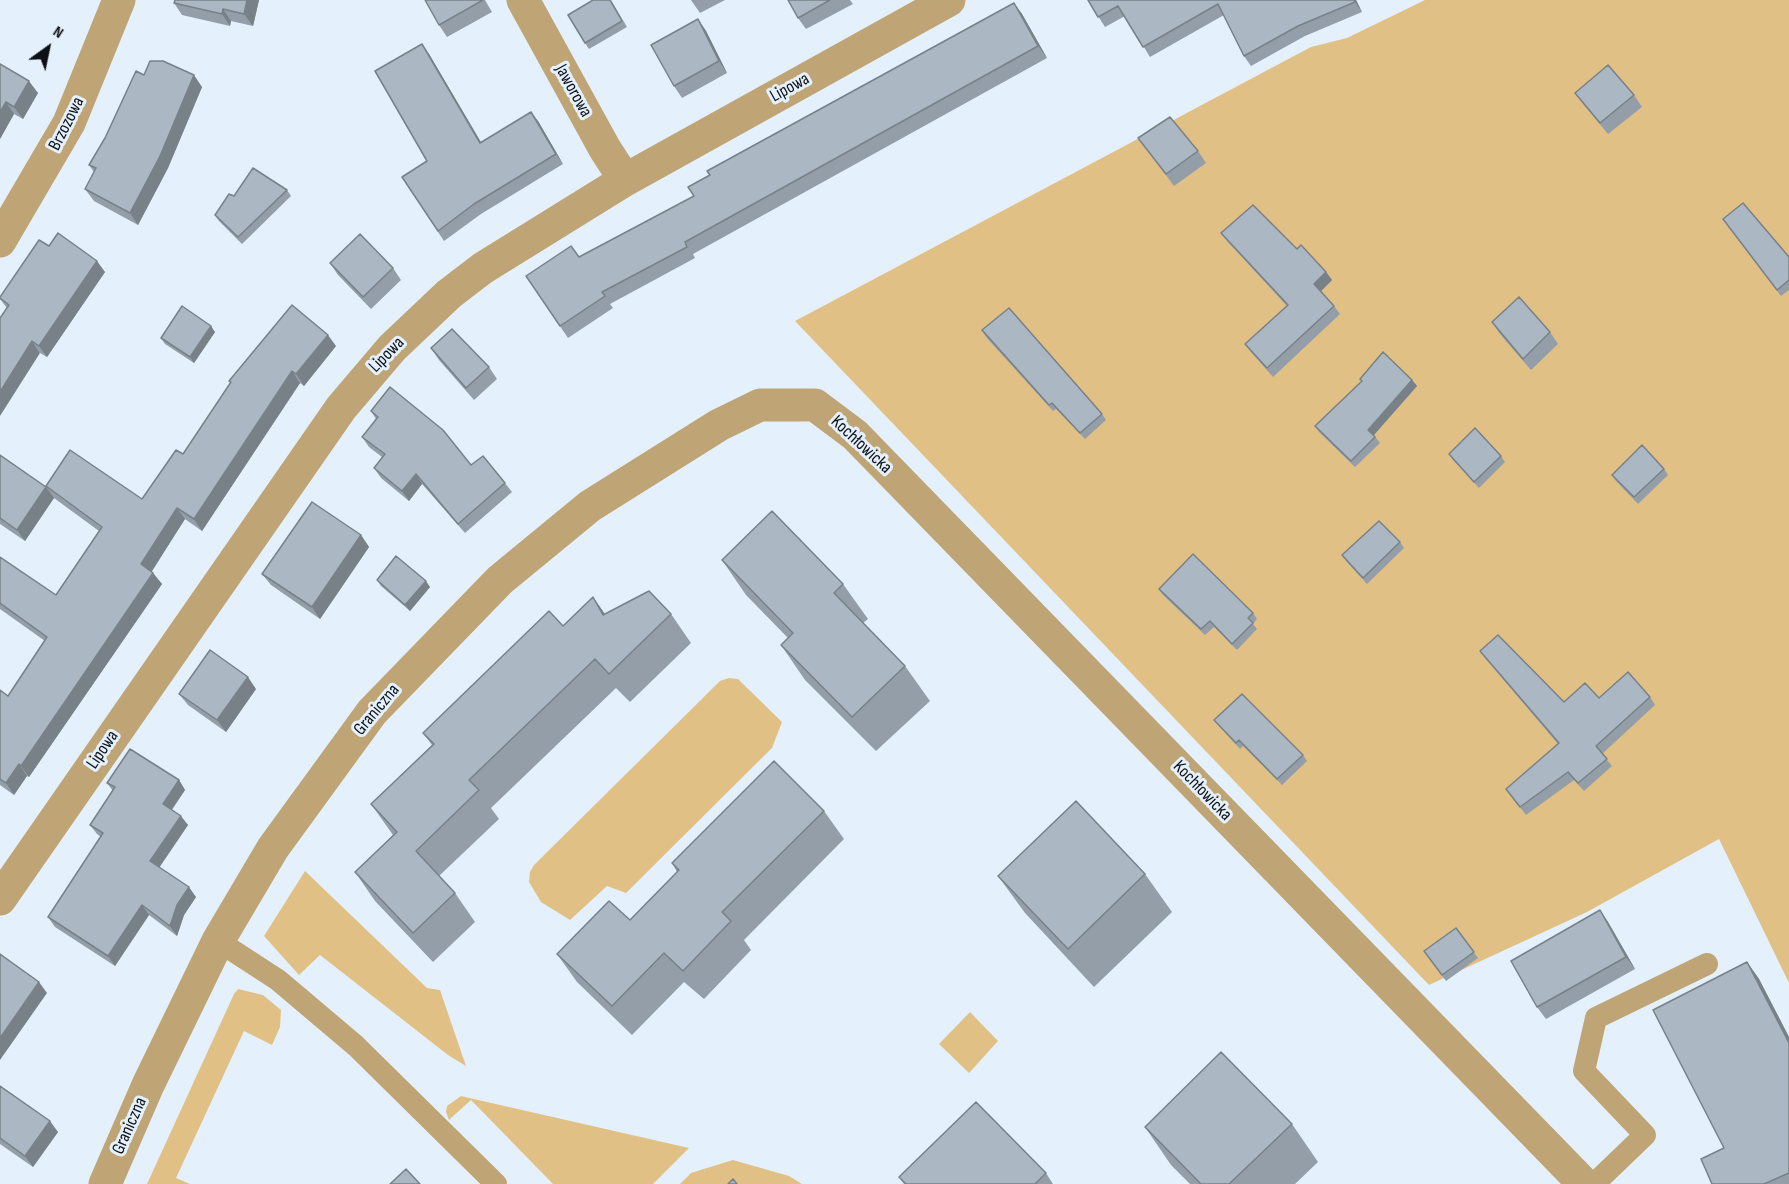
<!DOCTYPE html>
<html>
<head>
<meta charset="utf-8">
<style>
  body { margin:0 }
  #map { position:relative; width:1789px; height:1184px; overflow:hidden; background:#e4f1fd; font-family:"Sofia Sans Condensed",sans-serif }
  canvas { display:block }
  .north { position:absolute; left:18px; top:18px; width:60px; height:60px; -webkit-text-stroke:4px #e4f1fd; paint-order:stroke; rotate:33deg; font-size:16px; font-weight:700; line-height:24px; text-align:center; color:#0d1115 }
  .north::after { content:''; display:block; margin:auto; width:21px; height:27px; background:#0d1115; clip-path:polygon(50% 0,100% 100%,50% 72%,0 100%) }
</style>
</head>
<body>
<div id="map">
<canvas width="1789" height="1184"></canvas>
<div class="north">N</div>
</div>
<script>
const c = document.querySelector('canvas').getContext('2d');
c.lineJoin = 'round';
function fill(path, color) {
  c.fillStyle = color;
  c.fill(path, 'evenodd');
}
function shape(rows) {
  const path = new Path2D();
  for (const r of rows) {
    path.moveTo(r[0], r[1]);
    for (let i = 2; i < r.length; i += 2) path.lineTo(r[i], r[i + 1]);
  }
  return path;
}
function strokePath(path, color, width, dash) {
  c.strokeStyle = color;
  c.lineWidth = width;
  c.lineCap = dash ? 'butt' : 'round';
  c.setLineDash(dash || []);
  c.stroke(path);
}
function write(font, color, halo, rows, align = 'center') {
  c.font = font + ' "Sofia Sans Condensed",sans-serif';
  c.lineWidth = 6;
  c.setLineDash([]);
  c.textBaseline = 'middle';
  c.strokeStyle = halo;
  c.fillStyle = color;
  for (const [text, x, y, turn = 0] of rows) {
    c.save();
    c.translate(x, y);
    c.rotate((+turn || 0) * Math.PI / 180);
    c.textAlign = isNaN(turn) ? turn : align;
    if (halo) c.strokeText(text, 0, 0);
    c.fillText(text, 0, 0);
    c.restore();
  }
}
const green = shape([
  [1425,0,1789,0,1789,983,1719,839,1587,912,1429,985,795,321,1311,47,1347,38],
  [729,678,738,679,782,722,772,748,626,893,607,886,570,920,541,902,529,882,530,872,534,865,720,681],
  [305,871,427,988,440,990,466,1066,448,1055,320,955,299,975,264,936],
  [238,989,263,995,281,1010,280,1027,272,1045,244,1031,176,1178,190,1184,147,1184,234,994],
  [970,1012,998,1041,969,1073,939,1044],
  [461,1096,465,1097,689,1148,653,1184,553,1184,471,1100,449,1120,446,1112,447,1106],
  [733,1160,789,1176,802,1184,680,1184,691,1173]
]);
const lane = shape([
  [218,941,278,980,356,1046,496,1184],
  [1594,1184,1645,1135,1584,1071,1596,1018,1707,964]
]);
const street = shape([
  [523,0,605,149,625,180],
  [0,241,69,123,119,0],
  [0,899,341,408,392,348,449,294,483,268,625,180,949,0],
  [105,1184,148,1085,218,941,273,848,372,712,500,580,590,506,719,425,760,405,815,405,855,435,1584,1184]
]);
const wall = shape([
  [175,0,259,0,253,26,231,21,230,26,182,15,174,3],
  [425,0,485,0,492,12,447,37,439,25],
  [611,0,627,27,589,49,585,43],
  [691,0,725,0,700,13],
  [788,0,850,0,853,4,806,29,798,18],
  [1088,0,1356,0,1362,12,1305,36,1251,66,1244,56,1224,15,1150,57,1125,16,1105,27],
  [1014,3,1022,14,1047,58,693,254,695,258,610,304,613,308,568,338,526,276,579,257,694,196],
  [698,19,706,31,727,73,682,98,674,86],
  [429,54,481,142,538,121,563,164,481,214,444,241,402,177,427,161],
  [0,64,38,93,23,119,14,114,0,139],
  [144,75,202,87,168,168,138,225,94,201,85,189,94,172,89,165],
  [1575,93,1634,95,1642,107,1608,134,1584,105],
  [1138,138,1198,151,1206,163,1174,186],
  [287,190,291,196,242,244,219,221,215,215,234,196],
  [1723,219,1789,257,1789,290,1781,296],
  [1221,233,1297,249,1326,272,1332,280,1321,291,1334,306,1340,314,1273,377,1251,352,1245,344,1287,306,1227,241],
  [49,246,105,272,47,357,40,353,7,308,0,299,0,297],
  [330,263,393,268,401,280,371,309,338,275],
  [1492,322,1550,332,1558,344,1531,370,1500,334],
  [982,330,1102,414,1106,420,1085,439,1056,409,1053,411,986,337],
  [215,332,194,363,165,344,161,338],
  [336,346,304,386,300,383,202,531,185,519,151,571,153,573,162,584,29,777,27,776,14,795,0,785,0,690,8,696,45,641,0,609,0,557,56,595,99,531,54,498,25,541,0,524,0,455,46,487,142,499,183,454,231,383,229,381],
  [431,348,489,367,497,379,474,400,439,360],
  [1360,379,1412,380,1417,386,1374,435,1380,443,1355,467,1319,432,1315,426,1362,382],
  [371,411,505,483,512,492,465,533,422,484,409,501,381,478,374,468,382,457,369,447,362,437,376,419],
  [1449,454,1501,456,1505,462,1479,488,1453,460],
  [1664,469,1668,475,1638,504,1616,481,1612,475],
  [361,535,369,547,320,619,271,585,262,574],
  [1400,542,1404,548,1367,584,1346,561,1342,555],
  [722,560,843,584,868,619,863,623,905,666,930,701,876,751,805,680,781,645,788,638,746,595],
  [377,580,430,587,410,611,381,586],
  [1159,589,1253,613,1257,619,1253,624,1257,629,1237,650,1214,627,1205,635,1163,595],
  [593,597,605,614,671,614,691,643,630,702,616,688,491,808,499,819,439,876,455,893,475,922,433,962,375,901,355,872,393,835,371,804,432,745,423,733,563,626],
  [1480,651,1564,702,1599,698,1650,697,1655,705,1602,754,1612,766,1584,791,1574,780,1526,815,1506,789,1558,744,1486,659],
  [256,689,226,732,188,705,179,694],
  [1214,720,1303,755,1307,761,1282,785,1243,746,1240,749,1219,726],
  [179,780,185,790,172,810,188,825,159,867,196,897,184,915,177,936,149,915,115,966,55,927,48,917,101,837,97,834,90,825,113,791,107,783],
  [824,811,844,839,744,940,751,950,704,999,684,982,632,1035,577,982,557,954,630,920,677,872,672,863],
  [1145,874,1172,912,1094,987,1025,913,998,876],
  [1600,910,1608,922,1635,969,1546,1019,1537,1007],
  [1456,928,1478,958,1446,981,1424,951],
  [1747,962,1759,979,1789,1037,1789,1184,1712,1184,1724,1148],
  [0,1086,58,1132,33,1167,0,1144],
  [1292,1124,1318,1162,1295,1184,1190,1184,1171,1165,1145,1127],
  [1046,1173,1053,1184,904,1184,899,1177]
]);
const shadedWall = shape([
  [247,0,259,0,253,26,244,14],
  [1354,0,1356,0,1362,12,1355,2],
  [1014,3,1022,14,1047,58,1038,46],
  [223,9,231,21,230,26,222,14],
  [698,19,706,31,727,73,719,61],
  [422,44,429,54,487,153,480,143],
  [194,75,202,87,168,168,138,225,130,213],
  [29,81,38,93,23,119,14,107],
  [6,102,14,114,0,139,0,112],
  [531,112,538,121,563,164,556,154],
  [97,261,105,272,47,357,39,346],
  [1326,272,1332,280,1320,292,1314,284],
  [211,326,215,332,194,363,190,357],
  [328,335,336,346,304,386,296,374],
  [32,341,40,353,0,416,0,392],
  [292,371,300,383,202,531,194,519],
  [1412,380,1417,386,1373,436,1368,430],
  [416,474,422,484,409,501,402,491],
  [46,487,54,498,25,541,17,530],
  [177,508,185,519,149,576,141,564],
  [361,535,369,547,320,619,312,607],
  [153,573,162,584,29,777,21,766],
  [426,581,430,587,410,611,405,605],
  [593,597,613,626,603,615],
  [248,677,256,689,226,732,217,720],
  [19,764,27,776,14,795,6,783],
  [179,780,185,790,169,813,163,804],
  [181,816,188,825,157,871,150,861],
  [189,887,196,897,184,915,177,936,170,926,177,905],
  [142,905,149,915,115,966,108,956],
  [1600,910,1608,922,1635,969,1626,957],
  [1747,962,1759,979,1789,1037,1789,1043],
  [39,982,47,993,0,1060,0,1038],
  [50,1121,58,1132,33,1167,25,1156]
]);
const building = shape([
  [175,0,247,0,244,14,223,9,222,14,174,3,175,0],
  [425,0,483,0,439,25,425,0],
  [593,0,610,0,622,21,585,43,568,15,593,0],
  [788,0,830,0,798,18,788,0],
  [1088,0,1354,0,1355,2,1298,26,1244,56,1218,4,1143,47,1118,6,1098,17,1088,0],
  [1014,3,1038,46,685,242,687,247,602,292,605,296,560,326,526,276,571,246,579,257,694,196,688,187,710,175,707,171,1014,3],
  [698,19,719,61,674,86,651,45,698,19],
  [422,44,480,143,531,112,556,154,474,204,438,231,402,177,427,161,375,71,422,44],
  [150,61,163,61,194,75,160,156,130,213,85,189,96,168,89,165,105,138,136,71,144,75,150,61],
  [0,64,29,81,14,107,6,102,0,112,0,64],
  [1608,65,1634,95,1600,123,1575,93,1608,65],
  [1170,117,1198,151,1166,174,1138,138,1170,117],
  [253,168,287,190,238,237,215,215,229,194,234,196,253,168],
  [1743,203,1789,257,1789,280,1777,290,1723,219,1743,203],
  [1253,205,1297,249,1301,245,1326,272,1314,284,1334,306,1267,368,1245,344,1288,305,1221,233,1253,205],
  [58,233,97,261,39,346,32,341,0,392,0,318,9,305,0,298,0,297,39,240,49,246,58,233],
  [360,234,393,268,363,297,330,263,360,234],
  [1519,297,1550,332,1523,359,1492,322,1519,297],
  [292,305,328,335,296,374,292,371,194,519,177,508,141,564,153,573,21,766,19,764,6,783,0,779,0,690,8,696,47,637,0,603,0,557,56,595,102,527,46,486,70,450,142,499,176,450,183,454,231,382,229,381,292,305],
  [182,306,211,326,190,357,161,338,182,306],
  [1009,308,1102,414,1080,433,1052,403,1049,405,982,330,1009,308],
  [452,329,489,367,466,388,431,348,452,329],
  [1383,352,1412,380,1368,430,1375,437,1351,461,1315,426,1362,381,1360,379,1383,352],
  [390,387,443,430,471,465,483,456,505,483,458,524,416,474,402,491,374,468,385,454,362,437,378,417,371,411,390,387],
  [1475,428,1501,456,1474,482,1449,454,1475,428],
  [1642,445,1664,469,1634,497,1612,475,1642,445],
  [0,455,46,487,17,530,0,518,0,455],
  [312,502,361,535,312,607,262,574,312,502],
  [772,511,843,584,834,593,905,666,852,717,781,645,793,633,722,560,772,511],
  [1379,521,1400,542,1363,578,1342,555,1379,521],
  [1193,554,1253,613,1248,618,1253,623,1232,644,1210,621,1201,629,1159,589,1193,554],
  [396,556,426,581,405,605,377,580,396,556],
  [649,591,671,614,609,674,595,659,469,780,479,790,416,851,455,893,413,933,355,872,397,832,371,804,434,744,423,733,549,611,563,626,593,597,603,615,649,591],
  [1498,635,1564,702,1585,683,1599,698,1628,672,1650,697,1596,746,1607,759,1578,783,1568,772,1520,807,1506,789,1559,743,1480,651,1498,635],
  [210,650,248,677,217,720,179,694,210,650],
  [1242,694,1303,755,1277,779,1239,740,1236,743,1214,720,1242,694],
  [130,749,179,780,163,804,181,816,150,861,189,887,177,905,170,926,142,905,108,956,48,917,103,833,90,825,115,787,107,783,130,749],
  [774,761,824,811,722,912,731,921,683,971,664,953,612,1006,557,954,609,901,630,920,679,870,672,863,774,761],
  [1076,801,1145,874,1068,949,998,876,1076,801],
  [1600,910,1626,957,1537,1007,1511,961,1600,910],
  [1456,928,1474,952,1442,975,1424,951,1456,928],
  [0,954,39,982,0,1038,0,954],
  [1747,962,1789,1043,1789,1173,1764,1184,1712,1184,1701,1159,1724,1148,1653,1010,1747,962],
  [1221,1052,1292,1124,1229,1184,1201,1184,1145,1127,1221,1052],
  [0,1086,50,1121,25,1156,0,1138,0,1086],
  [976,1102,1046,1173,1035,1184,906,1184,899,1177,976,1102],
  [406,1169,420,1184,390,1184,406,1169],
  [733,1179,737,1184,728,1184,733,1179]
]);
const streetNames = [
  ["Lipowa",790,88,-29],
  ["Jaworowa",573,91,61],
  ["Brzozowa",67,124,-63],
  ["Lipowa",387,355,-46],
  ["Kochłowicka",861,445,43],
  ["Graniczna",377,710,-50],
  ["Lipowa",103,750,-56],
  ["Kochłowicka",1202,791,46],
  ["Graniczna",130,1126,-66]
];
fill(green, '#e0c085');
strokePath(lane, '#bfa575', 22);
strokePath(street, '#bfa575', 33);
fill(wall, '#939ea8');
fill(shadedWall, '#788188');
fill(building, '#abb8c3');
strokePath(building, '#788188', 1.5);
write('18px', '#0d1115', '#e4f1fd', streetNames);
</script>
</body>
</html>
